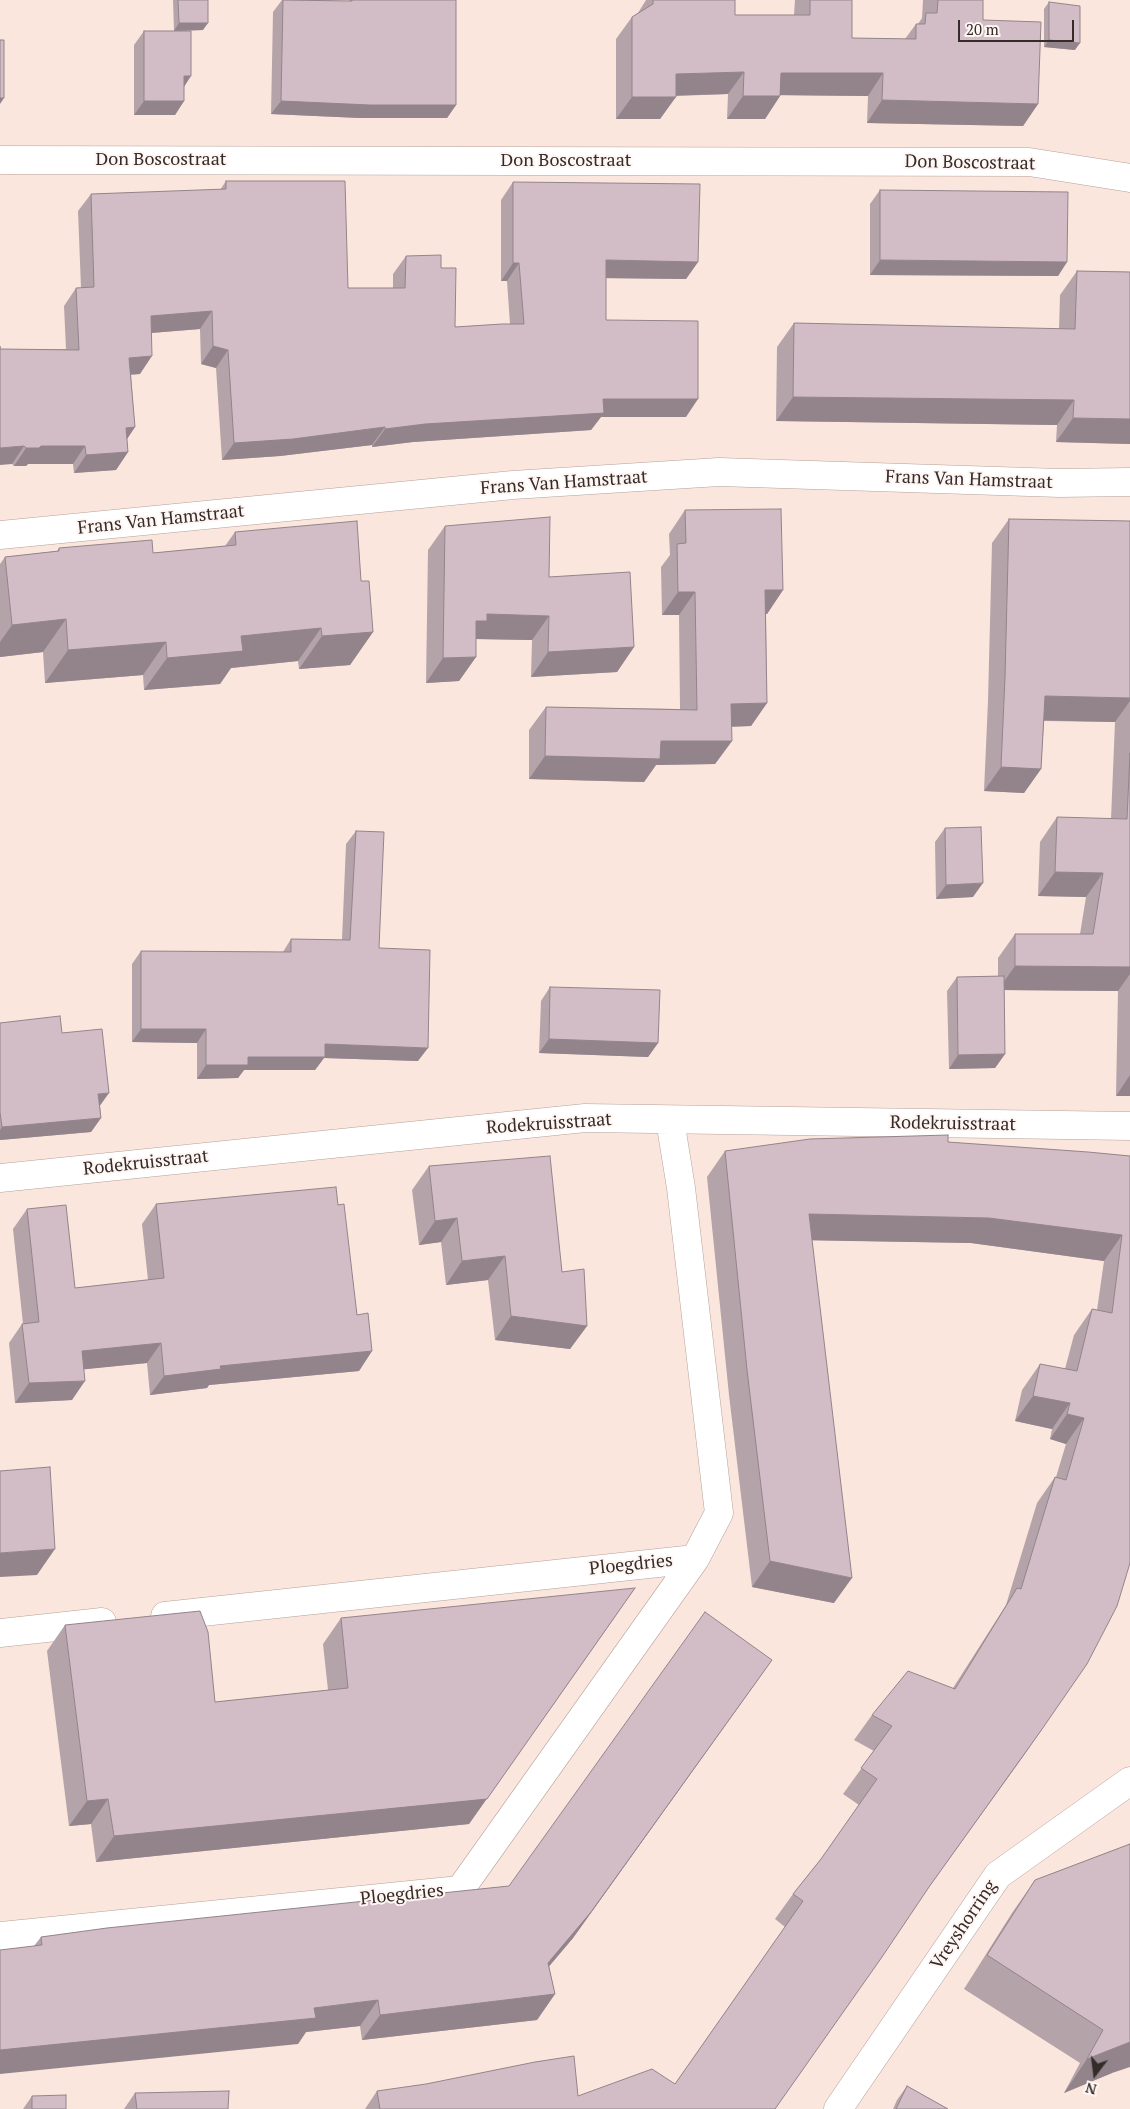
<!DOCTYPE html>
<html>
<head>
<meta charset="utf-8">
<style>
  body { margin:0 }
  #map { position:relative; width:1130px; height:2109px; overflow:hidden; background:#fbe6dd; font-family:"PT Serif",serif }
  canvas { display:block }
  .north { position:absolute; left:1070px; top:2049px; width:50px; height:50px; -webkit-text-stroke:4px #fff6f3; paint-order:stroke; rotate:195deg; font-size:14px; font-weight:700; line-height:20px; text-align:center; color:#342c29 }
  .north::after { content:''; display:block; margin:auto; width:18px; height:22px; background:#342c29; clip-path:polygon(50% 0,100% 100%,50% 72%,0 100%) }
  .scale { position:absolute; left:958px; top:20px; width:116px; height:22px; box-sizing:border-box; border:2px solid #342c29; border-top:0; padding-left:6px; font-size:15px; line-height:18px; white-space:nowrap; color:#342c29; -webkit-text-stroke:4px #fff6f3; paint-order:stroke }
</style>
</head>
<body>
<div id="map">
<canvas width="1130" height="2109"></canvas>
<div class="north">N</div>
<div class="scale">20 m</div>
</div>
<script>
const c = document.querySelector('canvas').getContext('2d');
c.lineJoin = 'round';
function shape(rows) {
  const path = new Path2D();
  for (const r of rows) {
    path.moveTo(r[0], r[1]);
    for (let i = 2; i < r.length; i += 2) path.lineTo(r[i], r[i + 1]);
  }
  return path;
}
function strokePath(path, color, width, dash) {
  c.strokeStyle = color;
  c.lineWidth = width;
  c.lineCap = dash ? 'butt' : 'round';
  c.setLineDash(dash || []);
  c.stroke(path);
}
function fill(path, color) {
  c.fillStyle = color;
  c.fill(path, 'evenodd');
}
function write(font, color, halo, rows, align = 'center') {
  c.font = font + ' "PT Serif",serif';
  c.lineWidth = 4;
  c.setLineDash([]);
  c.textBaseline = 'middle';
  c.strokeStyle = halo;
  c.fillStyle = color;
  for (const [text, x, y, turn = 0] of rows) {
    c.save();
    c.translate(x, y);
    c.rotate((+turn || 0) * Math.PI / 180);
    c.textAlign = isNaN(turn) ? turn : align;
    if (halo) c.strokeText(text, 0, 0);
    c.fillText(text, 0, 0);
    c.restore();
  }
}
const street = shape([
  [0,160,1029,162,1130,178],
  [0,535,513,485,719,472,1060,483,1130,482],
  [0,1178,585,1118,1130,1126],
  [165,1616,695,1559],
  [0,1633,102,1622],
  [0,1936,460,1890,695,1559,719,1513,681,1188,670,1120],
  [838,2109,998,1875,1130,1781]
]);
const wall = shape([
  [173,0,208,0,203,30,174,31],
  [282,0,349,1,349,0,456,0,456,105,447,118,360,118,271,114,273,12],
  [646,0,735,0,735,15,794,15,795,0,852,0,852,38,905,39,916,24,918,24,922,18,923,0,983,0,983,20,1038,104,1023,126,867,123,868,96,780,95,780,96,765,119,727,119,728,94,676,96,660,119,616,119,616,39,632,17,638,13],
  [1049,2,1075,50,1044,47,1044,9],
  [144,31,184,86,184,101,175,115,134,115,134,45],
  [226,181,348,288,393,288,393,274,406,256,441,268,455,327,510,324,507,281,501,281,501,200,513,182,698,262,686,279,606,278,606,320,686,417,601,417,591,430,413,442,372,447,372,445,280,456,222,460,216,368,201,364,200,329,151,333,140,374,131,375,135,427,127,439,128,452,116,470,74,473,73,464,28,464,26,466,14,466,12,464,0,349,66,349,64,306,76,288,81,288,78,211,91,194,220,190],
  [880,190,1067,262,1058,276,870,275,870,204],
  [1077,271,1130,272,1130,444,1056,442,1057,425,776,421,777,347,794,323,1059,329,1060,295],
  [685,510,783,590,767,614,766,614,767,703,751,726,731,727,732,741,715,764,656,765,644,782,529,779,529,730,546,707,680,709,679,615,662,615,661,567,670,555,669,534],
  [1009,519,1130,521,1130,1096,1116,1096,1118,991,1004,990,1005,1054,995,1068,949,1069,947,991,957,977,998,976,998,958,1015,934,1080,934,1086,897,1038,896,1040,842,1057,817,1111,819,1115,722,1044,721,1041,769,1024,793,984,791,988,701,992,543],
  [445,526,549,577,634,647,617,672,531,677,532,640,476,639,476,657,459,681,426,683,428,550],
  [235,532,361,581,373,632,350,665,299,669,298,661,231,668,220,684,144,690,143,675,45,683,43,652,0,657,0,564,5,557,57,551,59,548,153,553,225,546],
  [945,828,973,897,936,899,935,842],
  [356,831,379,948,418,1061,324,1058,315,1070,244,1070,238,1078,197,1079,197,1043,132,1042,132,964,141,951,283,952,291,939,342,940,346,844],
  [550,987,658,1043,648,1057,539,1053,541,1001],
  [0,1023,62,1033,100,1106,101,1118,91,1132,0,1140],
  [948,1142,1130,1156,1130,1563,1040,1732,921,1898,775,2109,365,2109,377,2091,578,2096,675,2084,785,1927,775,1919,793,1894,821,1859,859,1805,843,1794,874,1751,854,1740,872,1715,953,1688,1006,1605,1037,1503,1055,1477,1056,1477,1066,1444,1050,1439,1052,1429,1015,1421,1022,1390,1040,1364,1065,1369,1074,1335,1092,1309,1097,1310,1104,1261,971,1243,812,1240,834,1603,752,1587,729,1395,707,1177,725,1151],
  [429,1166,562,1272,587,1326,570,1349,495,1340,488,1280,446,1285,441,1242,419,1245,412,1190],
  [156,1204,338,1205,357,1315,372,1351,359,1371,209,1385,207,1388,150,1395,147,1363,84,1369,72,1400,15,1403,9,1343,22,1324,23,1324,13,1229,27,1209,75,1288,148,1280,142,1224],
  [617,1614,469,1824,96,1862,91,1824,69,1826,47,1651,65,1625,215,1702,328,1690,323,1644,341,1618],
  [772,1660,573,1938,549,1966,555,1994,537,2020,362,2040,360,2026,306,2032,298,2044,34,1946,41,1937,509,1886],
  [1130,1844,1112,2073,1064,2093,1080,2063,964,1989,1012,1913,1035,1880],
  [907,2086,948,2109,893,2109,897,2100],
  [135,2093,228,2109,124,2109],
  [32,2096,66,2109,23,2109]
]);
const shadedWall = shape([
  [179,23,208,23,203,30,174,31],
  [1049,40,1080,43,1075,50,1044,47],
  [744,72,728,94,660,96,676,74],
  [781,73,883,73,868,96,765,95],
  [184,76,191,76,182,90],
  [743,96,780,96,765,119,727,119],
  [632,97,676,97,660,119,616,119],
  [0,98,4,98,0,104],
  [882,100,1038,104,1023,126,867,123],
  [144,101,184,101,175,115,134,115],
  [281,101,456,105,447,118,360,118,271,114],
  [606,260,698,262,686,279,593,278],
  [880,260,1067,262,1058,276,870,275],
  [513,263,519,263,507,281,501,281],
  [212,311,200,329,138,334,151,316],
  [213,346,228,350,216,368,201,364],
  [152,356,140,374,117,375,129,358],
  [793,397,1074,400,1057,425,776,421],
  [603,399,698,399,686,417,601,417,591,430,413,442,372,447,385,429],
  [1073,418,1130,419,1130,444,1056,442],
  [135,427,123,445,126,428],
  [385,427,372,445,280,456,222,460,234,443],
  [24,446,12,464,0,465,0,448],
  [41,446,85,446,73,464,28,464,26,466,14,466,26,448],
  [128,452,116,470,74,473,86,455],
  [765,590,783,590,767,614,749,614],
  [678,592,695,592,679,615,662,615],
  [487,614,549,616,532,640,475,639,476,621],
  [66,619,43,652,0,657,0,642,12,625],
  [321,628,298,661,231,668,220,684,144,690,167,658,241,636],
  [373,632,350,665,299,669,322,636],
  [166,642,143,675,45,683,68,650],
  [634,647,617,672,531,677,548,652],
  [476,657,459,681,426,683,443,658],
  [1045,696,1130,698,1130,701,1115,722,1028,720],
  [767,703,751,726,715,727,731,704],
  [661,741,732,741,715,764,656,765,644,782,529,779,545,756],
  [1001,767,1041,769,1024,793,984,791],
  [1055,872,1103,873,1086,897,1038,896],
  [983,883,973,897,936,899,946,885],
  [1015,966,1130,967,1130,974,1118,991,998,990],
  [141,1029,206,1029,197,1043,132,1042],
  [549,1039,658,1043,648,1057,539,1053],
  [325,1044,428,1048,418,1061,324,1058,315,1070,244,1070,238,1078,197,1079,206,1065,248,1057],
  [1005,1054,995,1068,949,1069,958,1055],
  [1130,1075,1130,1096,1116,1096],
  [109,1093,99,1107,98,1094],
  [101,1118,91,1132,0,1140,0,1130,2,1127],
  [809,1214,989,1218,1122,1235,1104,1261,971,1243,791,1240],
  [457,1218,441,1242,419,1245,435,1221],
  [505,1256,488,1280,446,1285,462,1261],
  [511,1316,587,1326,570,1349,495,1340],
  [161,1343,147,1363,68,1371,82,1351],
  [372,1351,359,1371,209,1385,207,1388,150,1395,164,1376,220,1366],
  [85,1381,72,1400,15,1403,29,1383],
  [1033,1396,1070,1403,1052,1429,1015,1421],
  [1067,1414,1084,1418,1066,1444,1050,1439],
  [55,1549,37,1575,0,1577,0,1553],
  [770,1561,852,1578,834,1603,752,1587],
  [635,1588,469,1824,96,1862,114,1836],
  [772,1660,573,1938,530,1989,548,1963],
  [1040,1732,1022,1758,911,1912,929,1887],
  [108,1799,91,1824,69,1826,87,1801],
  [555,1994,537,2020,362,2040,380,2015],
  [378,2000,360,2026,306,2032,298,2044,0,2074,0,2050,314,2008],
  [1130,2042,1130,2067,1112,2073,1064,2093,1087,2059]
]);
const building = shape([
  [178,0,208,0,208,23,179,23,178,0],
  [283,0,352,1,352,0,456,0,456,105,370,105,281,101,283,0],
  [653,0,735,0,735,15,810,15,810,0,852,0,852,38,916,39,916,24,925,24,926,13,937,13,938,0,983,0,983,20,1041,22,1038,104,882,100,883,73,781,73,780,96,743,96,744,72,676,74,676,97,632,97,632,17,653,4,653,0],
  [1049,2,1080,6,1080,43,1049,40,1049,2],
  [144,31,191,31,191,76,184,76,184,101,144,101,144,31],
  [0,40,4,40,4,98,0,98,0,40],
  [226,181,345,181,348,288,405,288,406,256,441,255,441,268,456,268,455,327,502,324,524,324,519,263,513,263,513,182,700,184,698,262,606,260,606,320,698,321,698,399,603,399,604,413,425,424,385,429,385,427,293,439,234,443,228,350,213,346,212,311,151,316,152,356,129,358,135,427,126,428,128,452,86,455,85,446,41,446,39,448,26,448,24,446,0,448,0,346,0,349,79,350,76,288,94,287,91,194,226,189,226,181],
  [880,190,1068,192,1067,262,880,260,880,190],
  [1077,271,1130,272,1130,419,1073,418,1074,400,793,397,794,323,1075,329,1077,271],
  [781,509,783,590,765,590,767,703,731,704,732,741,661,741,660,759,545,756,546,707,697,710,695,592,678,592,677,544,686,543,685,510,781,509],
  [550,517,549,577,630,572,634,647,548,652,549,616,487,614,487,621,476,621,476,657,443,658,445,526,550,517],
  [1009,519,1130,521,1130,698,1045,696,1041,769,1001,767,1005,677,1009,519],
  [357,521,361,581,369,581,373,632,322,636,321,628,241,636,243,651,167,658,166,642,68,650,66,619,12,625,5,557,59,551,59,548,152,540,153,553,236,545,235,532,357,521],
  [1130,753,1130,967,1015,966,1015,934,1093,934,1103,873,1055,872,1057,817,1127,819,1130,753],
  [981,827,983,883,946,885,945,828,981,827],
  [356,831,384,832,379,948,430,950,428,1048,325,1044,325,1057,248,1057,248,1065,206,1065,206,1029,141,1029,141,951,291,952,291,939,350,940,356,831],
  [1004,976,1005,1054,958,1055,957,977,1004,976],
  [550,987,660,990,658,1043,549,1039,550,987],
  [60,1016,62,1033,102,1029,109,1093,98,1094,101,1118,2,1127,0,1112,0,1023,60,1016],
  [948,1135,948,1142,1088,1152,1130,1156,1130,1563,1117,1606,1087,1664,1040,1732,929,1887,882,1957,775,2109,380,2109,377,2091,426,2084,535,2062,574,2056,578,2096,652,2069,675,2084,803,1901,793,1894,821,1859,877,1779,861,1768,892,1726,872,1715,908,1671,955,1689,1017,1588,1021,1589,1055,1477,1066,1480,1084,1418,1067,1414,1070,1403,1033,1396,1040,1364,1077,1371,1092,1309,1112,1313,1122,1235,989,1218,809,1214,852,1578,770,1561,747,1370,725,1151,810,1139,948,1135],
  [550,1156,562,1272,584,1269,587,1326,511,1316,505,1256,462,1261,457,1218,435,1221,429,1166,550,1156],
  [336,1187,338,1205,344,1204,357,1315,368,1313,372,1351,220,1366,221,1369,164,1376,161,1343,82,1351,85,1381,29,1383,22,1324,39,1322,27,1209,66,1205,75,1288,164,1278,156,1204,336,1187],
  [50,1467,55,1549,0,1553,0,1471,50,1467],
  [635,1588,487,1799,114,1836,108,1799,87,1801,65,1625,200,1611,208,1632,215,1702,348,1688,341,1618,635,1588],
  [705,1612,772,1660,591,1912,548,1963,555,1994,380,2015,378,2000,314,2008,316,2018,0,2050,0,1950,42,1945,41,1937,107,1928,509,1886,705,1612],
  [1130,1844,1130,2042,1087,2059,1103,2030,987,1955,1035,1880,1130,1844],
  [907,2086,948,2109,896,2109,907,2086],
  [229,2091,228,2109,137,2109,135,2093,229,2091],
  [66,2095,66,2109,32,2109,32,2096,66,2095]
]);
const streetNames = [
  ["Don Boscostraat",161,160],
  ["Don Boscostraat",566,161],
  ["Don Boscostraat",970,163,1],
  ["Frans Van Hamstraat",969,480,2],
  ["Frans Van Hamstraat",564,483,-4],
  ["Frans Van Hamstraat",161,520,-6],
  ["Rodekruisstraat",549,1124,-4],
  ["Rodekruisstraat",953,1124,1],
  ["Rodekruisstraat",146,1163,-6],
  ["Ploegdries",631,1565,-6],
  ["Ploegdries",402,1895,-6],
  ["Vreyshorring",964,1925,-56]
];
strokePath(street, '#b5a199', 29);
strokePath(street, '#fff', 28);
fill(wall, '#b5a3aa');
fill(shadedWall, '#93848b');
fill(building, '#d2bdc6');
strokePath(building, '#93848b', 1);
write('18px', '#342c29', '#fff6f3', streetNames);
</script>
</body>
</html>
